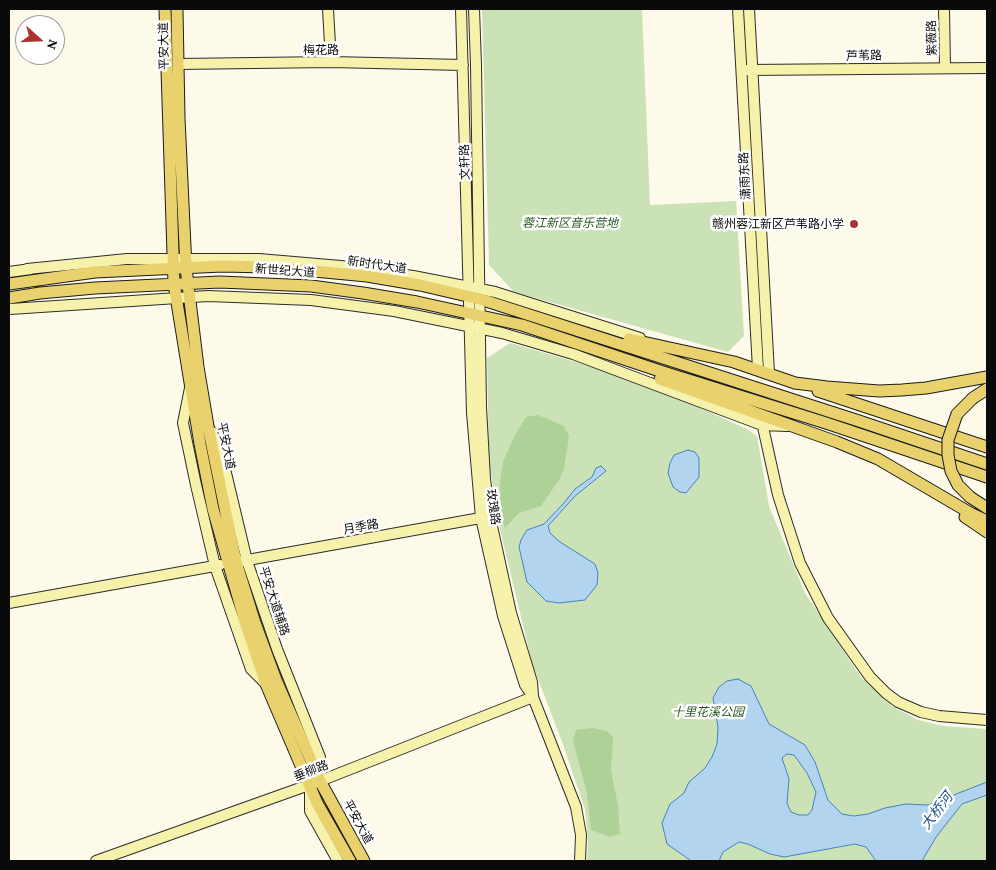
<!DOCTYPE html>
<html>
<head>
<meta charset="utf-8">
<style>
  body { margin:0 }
  #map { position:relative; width:996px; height:870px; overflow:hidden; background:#fdfae9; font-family:"Crimson Pro",serif }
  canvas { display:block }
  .frame { position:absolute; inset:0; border:10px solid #0a0a0a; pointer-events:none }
  .north { position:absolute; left:15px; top:15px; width:50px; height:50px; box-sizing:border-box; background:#fff; border:1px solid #9d9d9d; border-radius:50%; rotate:110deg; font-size:14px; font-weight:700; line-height:20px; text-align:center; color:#0a0a0a }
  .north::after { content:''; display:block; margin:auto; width:18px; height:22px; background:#a93432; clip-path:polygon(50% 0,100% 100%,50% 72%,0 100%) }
</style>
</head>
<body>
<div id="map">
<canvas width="996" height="870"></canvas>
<div class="frame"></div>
<div class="north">N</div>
</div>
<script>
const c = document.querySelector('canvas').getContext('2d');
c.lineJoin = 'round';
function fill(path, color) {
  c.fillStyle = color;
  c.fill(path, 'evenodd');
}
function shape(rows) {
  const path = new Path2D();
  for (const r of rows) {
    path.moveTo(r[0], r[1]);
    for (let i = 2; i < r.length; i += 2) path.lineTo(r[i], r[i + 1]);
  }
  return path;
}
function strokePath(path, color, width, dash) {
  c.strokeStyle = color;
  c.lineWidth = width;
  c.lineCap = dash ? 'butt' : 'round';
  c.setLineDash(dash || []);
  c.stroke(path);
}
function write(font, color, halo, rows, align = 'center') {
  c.font = font + ' "Crimson Pro","Noto Sans SC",serif';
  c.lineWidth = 5;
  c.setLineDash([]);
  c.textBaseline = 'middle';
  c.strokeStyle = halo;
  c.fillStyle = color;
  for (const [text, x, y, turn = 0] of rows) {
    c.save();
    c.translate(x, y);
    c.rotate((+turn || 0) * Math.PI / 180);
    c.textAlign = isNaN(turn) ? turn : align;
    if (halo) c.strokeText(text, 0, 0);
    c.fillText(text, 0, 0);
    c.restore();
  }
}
const green = shape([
  [482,9,642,9,650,205,736,201,744,336,728,352,514,292,489,265],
  [510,343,635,379,745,428,757,436,769,506,805,593,861,677,892,706,918,720,943,726,987,729,987,861,587,861,588,842,585,809,562,742,532,663,500,529,489,461,487,358]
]);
const forest = shape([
  [538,415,564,426,569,436,564,469,559,480,541,506,519,513,505,528,501,518,500,483,503,462,514,437,526,417],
  [593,728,607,731,613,738,611,770,618,806,620,834,610,837,591,830,587,793,573,741,576,730]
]);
const water = shape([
  [688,450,695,452,699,458,699,477,686,493,680,492,673,487,668,473,670,463,674,455,688,450],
  [601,466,606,471,575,496,548,526,550,533,560,542,595,564,598,573,597,585,585,600,559,603,546,601,527,582,519,547,521,540,527,530,544,524,564,503,575,489,592,477,596,468,601,466],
  [738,679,751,686,769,724,805,745,815,762,828,800,842,814,854,816,868,814,885,808,906,804,928,805,987,782,987,795,962,804,936,837,922,861,876,861,866,847,855,844,784,857,770,854,748,844,739,842,723,852,719,861,690,861,690,860,667,844,662,823,670,804,684,793,689,782,705,768,712,757,717,744,718,727,713,698,719,687,727,681,738,679],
  [787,754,794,755,807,773,816,792,812,810,808,815,799,815,791,812,787,803,789,779,782,758,787,754]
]);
const secondary = shape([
  [328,9,331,62],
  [461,9,472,413,481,518,503,616,525,685,533,697,576,807,581,835,580,861],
  [474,9,476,65,481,407,485,479,490,517,511,613,532,682,533,696],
  [738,9,758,369],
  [749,9,769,373],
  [944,9,945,67],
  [178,64,331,62,463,65],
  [746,70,987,68],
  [27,269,127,259,259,259,341,266,413,276,495,292,640,338],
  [9,272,31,269],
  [10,309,208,296,311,300,394,311,502,333,573,354,762,425,787,426],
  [190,388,183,423,196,485,215,566,251,669,266,684],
  [761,418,778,495,800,563,828,618,870,677,886,693,898,702,921,712,939,716,987,720],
  [211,431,220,448,247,561,277,649,320,757,320,780],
  [242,561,486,517],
  [9,603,220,565],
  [310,789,310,811,338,861],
  [96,861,320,781,533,697]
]);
const primary = shape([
  [165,9,174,284,200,444,213,509,246,625,266,684,317,803,350,861],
  [177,9,179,118,186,268,198,367,208,426,236,562,255,623,276,680,320,781,364,861],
  [9,284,95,272,222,266,268,267,314,271,367,276,420,285,480,299,859,421,987,464],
  [9,298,40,293,95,288,220,282,311,286,363,293,417,302,522,325,663,372,826,423,987,477],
  [629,339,734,362,795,383,827,387,879,391,902,390,926,388,987,377],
  [660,379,837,442,878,459,972,514,987,521],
  [818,391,987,447],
  [973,398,987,389],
  [970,497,987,508],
  [965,517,987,532]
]);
const primaryBridge = shape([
  [970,497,958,485,951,471,948,455,948,440,957,414,973,398]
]);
const markers = [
  [854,224,5,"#a93432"]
];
const streetNames = [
  ["紫薇路",932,38,-91],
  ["平安大道",164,46,-91],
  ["梅花路",321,50],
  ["芦苇路",864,56,-1],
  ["文轩路",465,162,-91],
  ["潇雨东路",745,176,-93],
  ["新时代大道",377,265,8],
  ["新世纪大道",285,271,4],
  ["平安大道",226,446,79],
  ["玫瑰路",493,507,82],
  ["月季路",361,527,-10],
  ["平安大道辅路",274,601,72],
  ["垂柳路",311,771,-21],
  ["平安大道",358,822,61]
];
const parkNames = [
  ["蓉江新区音乐营地",570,223],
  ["十里花溪公园",708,712]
];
const poiNames = [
  ["赣州蓉江新区芦苇路小学",844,224]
];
const waterNames = [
  ["大桥河",937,811,-53]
];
fill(green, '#cbe2b7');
fill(forest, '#aed198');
fill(water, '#b3d4ee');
strokePath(water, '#4384bd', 1);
strokePath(secondary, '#2c2c2c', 12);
strokePath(primary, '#1b1b1b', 13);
strokePath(secondary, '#f6f2ab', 10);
strokePath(primary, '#e9d26d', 11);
strokePath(primaryBridge, '#1b1b1b', 13, []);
strokePath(primaryBridge, '#e9d26d', 11);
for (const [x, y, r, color] of markers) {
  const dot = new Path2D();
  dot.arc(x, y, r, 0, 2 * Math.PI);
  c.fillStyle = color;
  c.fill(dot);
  strokePath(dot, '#fff', 2);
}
write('12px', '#0a0a0a', '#fff', streetNames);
write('italic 12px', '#2a5923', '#fff', parkNames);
write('12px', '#0a0a0a', '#fff', poiNames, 'right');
write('italic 14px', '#22578c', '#fff', waterNames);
</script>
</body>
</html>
